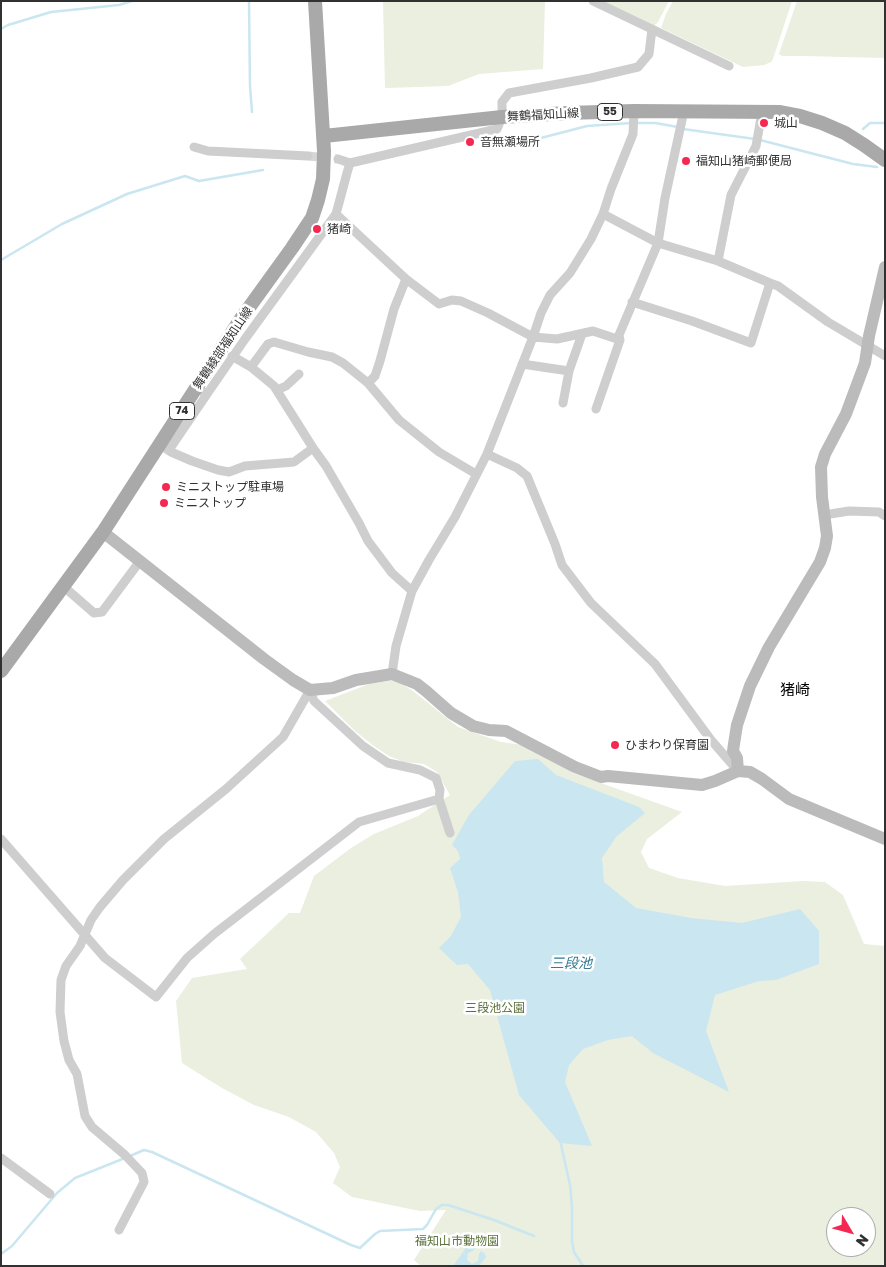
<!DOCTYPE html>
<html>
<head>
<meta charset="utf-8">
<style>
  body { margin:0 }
  #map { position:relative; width:886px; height:1267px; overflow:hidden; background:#fff; font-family:"Golos Text",sans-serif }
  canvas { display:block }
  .frame { position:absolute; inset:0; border:2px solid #313131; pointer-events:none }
  .north { position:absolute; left:826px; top:1207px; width:50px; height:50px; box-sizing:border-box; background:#fff; border:1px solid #adadad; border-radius:50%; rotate:127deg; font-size:14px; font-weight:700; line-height:20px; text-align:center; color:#313131 }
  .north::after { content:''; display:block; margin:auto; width:18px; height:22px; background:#f42851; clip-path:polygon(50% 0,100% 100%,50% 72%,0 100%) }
</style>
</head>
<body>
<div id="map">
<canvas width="886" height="1267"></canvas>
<div class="frame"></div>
<div class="north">N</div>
</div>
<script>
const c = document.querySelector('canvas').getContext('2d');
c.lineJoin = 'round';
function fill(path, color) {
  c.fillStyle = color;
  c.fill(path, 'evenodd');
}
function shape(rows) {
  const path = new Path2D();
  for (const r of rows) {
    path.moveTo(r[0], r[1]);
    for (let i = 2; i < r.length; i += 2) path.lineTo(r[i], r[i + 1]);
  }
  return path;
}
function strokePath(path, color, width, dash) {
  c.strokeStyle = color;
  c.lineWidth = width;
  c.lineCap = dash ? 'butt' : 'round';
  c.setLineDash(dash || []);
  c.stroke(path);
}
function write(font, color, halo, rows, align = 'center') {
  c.font = font + ' "Golos Text","Noto Sans JP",sans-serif';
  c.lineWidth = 5;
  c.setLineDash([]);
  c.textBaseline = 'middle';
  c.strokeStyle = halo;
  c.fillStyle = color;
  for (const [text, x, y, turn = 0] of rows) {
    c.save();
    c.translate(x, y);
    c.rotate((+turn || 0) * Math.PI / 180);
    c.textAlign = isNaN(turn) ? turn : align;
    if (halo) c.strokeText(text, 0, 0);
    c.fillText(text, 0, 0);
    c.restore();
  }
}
const green = shape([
  [383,1,545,1,543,69,479,74,448,86,385,88],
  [603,1,669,1,658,22,654,26],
  [673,1,792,1,773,59,771,62,764,65,743,67,661,28,666,14],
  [797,1,885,1,885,58,804,56,782,56,779,54],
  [395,680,413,691,458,727,501,742,523,745,544,755,573,773,682,812,647,839,641,852,649,868,678,878,725,886,802,881,825,882,843,895,864,944,885,946,885,1266,421,1266,414,1260,446,1210,420,1211,352,1197,333,1183,340,1167,334,1153,316,1132,289,1117,254,1105,222,1088,182,1063,176,1001,192,978,247,969,240,959,289,913,300,913,314,876,351,848,374,834,418,816,450,795,437,772,424,764,404,762,389,756,374,746,355,731,325,701,369,684],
  [836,1217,866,1217,866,1247,836,1247]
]);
const water = shape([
  [538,759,556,775,639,807,645,813,616,837,602,858,604,882,636,908,691,918,742,923,800,909,819,931,819,964,776,980,759,981,715,995,706,1031,729,1092,653,1053,632,1036,608,1040,583,1049,569,1065,565,1082,592,1146,560,1143,519,1095,490,990,468,964,457,965,439,948,451,936,461,917,458,892,450,868,460,859,458,851,452,845,469,815,515,761],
  [471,1244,475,1248,473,1251,468,1253,467,1260,472,1264,478,1261,479,1254,481,1251,485,1254,486,1257,479,1266,453,1266,468,1245]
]);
const stream = shape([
  [249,1,250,86,252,112],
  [1,29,8,25,51,12,119,5,132,1],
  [636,123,655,123,678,127],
  [683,129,755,139],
  [863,129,870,123,885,123],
  [537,139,587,126,631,123],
  [760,140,853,164,877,167],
  [1,260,62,224,127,194,185,176,199,181,263,170],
  [560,1140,570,1185,572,1207,572,1241,574,1252,583,1266],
  [130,1156,144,1150,152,1152,351,1245,360,1248,375,1234,380,1231,423,1229,427,1225,436,1209,442,1205,448,1205,494,1220,534,1236],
  [1,1254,12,1246,57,1193,75,1178,125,1158]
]);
const streetTunnel = shape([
  [308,156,338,159]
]);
const street = shape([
  [593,1,729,66],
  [194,147,208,151,308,156],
  [338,159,350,163],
  [336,214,406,279,439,304,452,300,461,301,488,313,533,337,557,339,593,331,620,340],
  [603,214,658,243,718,261,770,283,778,286,828,322,885,356],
  [718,261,731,195,756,146,762,112],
  [632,302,692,321,751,343,770,283],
  [232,356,251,367,274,386,313,448,326,466,359,523,368,541,392,573,412,591,396,646,392,674],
  [522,364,569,371,582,334],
  [251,367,268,344,274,342,308,352,332,357,343,363,368,383,399,420,439,452,476,474],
  [368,383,375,376,380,361,394,309,406,279],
  [196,388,207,394,245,339,336,214,347,173,350,163,497,129,502,117,502,102,509,93,591,78,638,67,649,54,652,29],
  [277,390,286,386,299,374],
  [563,403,569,371],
  [596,409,620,340,619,335,658,243,665,198,684,111],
  [159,444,171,452,192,461,218,470,229,472,245,466,294,462,313,448],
  [169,450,207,394],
  [487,454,517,468,527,476,555,544,562,565,591,603,655,664,711,740,738,771],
  [824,515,849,511,879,512,885,516],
  [63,586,94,613,102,612,140,561],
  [412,591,429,560,455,517,487,454,533,337,541,313,550,295,570,273,591,239,603,214,611,189,633,134,634,111],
  [310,690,314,701,363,746,388,763,420,770,436,778,440,790,439,799,450,833],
  [1,839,105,958,156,997,187,958,214,934,359,822,439,799],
  [1,1158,50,1194],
  [119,1230,144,1182,142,1173,125,1155,92,1127,85,1116,77,1074,69,1060,64,1041,60,1012,61,980,66,966,80,946,91,920,100,907,123,880,164,839,226,789,283,737,310,690]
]);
const secondary = shape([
  [103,532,264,659,293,680,310,690,333,688,356,680,392,674,417,684,426,691,451,713,473,726,489,730,506,731,575,767,601,777,608,776,702,785,715,781,738,771,750,772,762,779,789,799,885,839],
  [738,771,737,758,733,751,734,744,737,725,750,686,769,647,820,562,825,548,827,536,822,497,821,467,825,454,846,414,865,363,869,336,885,267]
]);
const primary = shape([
  [324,136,502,117,567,113,634,111,779,112,800,116,822,123,845,133,864,145,885,160],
  [1,671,103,532,240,320,292,248,312,218,318,200,323,179,324,151,315,1]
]);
const markers = [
  [764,123,5,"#f42851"],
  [470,142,5,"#f42851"],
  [686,161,5,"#f42851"],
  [317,229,5,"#f42851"],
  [166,487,5,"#f42851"],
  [164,503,5,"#f42851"],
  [615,745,5,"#f42851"]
];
const shields = [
  [610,112,25],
  [182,411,25]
];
const shieldNames = [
  ["55",610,112],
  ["74",182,411]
];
const streetNames = [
  ["舞鶴福知山線",543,115,-3],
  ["舞鶴綾部福知山線",223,348,-56]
];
const poiNames = [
  ["城山",774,123],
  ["音無瀬場所",480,142],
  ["福知山猪崎郵便局",696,161],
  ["猪崎",327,229],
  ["ミニストップ駐車場",176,487],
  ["ミニストップ",174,503],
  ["ひまわり保育園",625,745]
];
const parkNames = [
  ["三段池公園",495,1008],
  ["福知山市動物園",457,1241]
];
const waterNames = [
  ["三段池",571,964]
];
const quarterNames = [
  ["猪崎",795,690]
];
fill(green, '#eaefdf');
fill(water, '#cae6f0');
strokePath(stream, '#cae6f0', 2.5);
strokePath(streetTunnel, '#d6d6d6', 9, [9, 4.5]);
strokePath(street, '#cecece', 9);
strokePath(secondary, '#bbb', 12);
strokePath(primary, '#a9a9a9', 14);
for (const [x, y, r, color] of markers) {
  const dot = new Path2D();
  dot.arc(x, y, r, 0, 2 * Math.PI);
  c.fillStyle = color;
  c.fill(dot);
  strokePath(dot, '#fff', 2);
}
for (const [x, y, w] of shields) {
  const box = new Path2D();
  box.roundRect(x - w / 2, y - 8.5, w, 17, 4);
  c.fillStyle = '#fff';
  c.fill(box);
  strokePath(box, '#313131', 1);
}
write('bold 11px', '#313131', null, shieldNames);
write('12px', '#313131', '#fff', streetNames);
write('12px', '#313131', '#fff', poiNames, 'left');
write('12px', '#5b723a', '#fff', parkNames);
write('italic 14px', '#357c95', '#fff', waterNames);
write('15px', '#000', '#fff', quarterNames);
</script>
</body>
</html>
